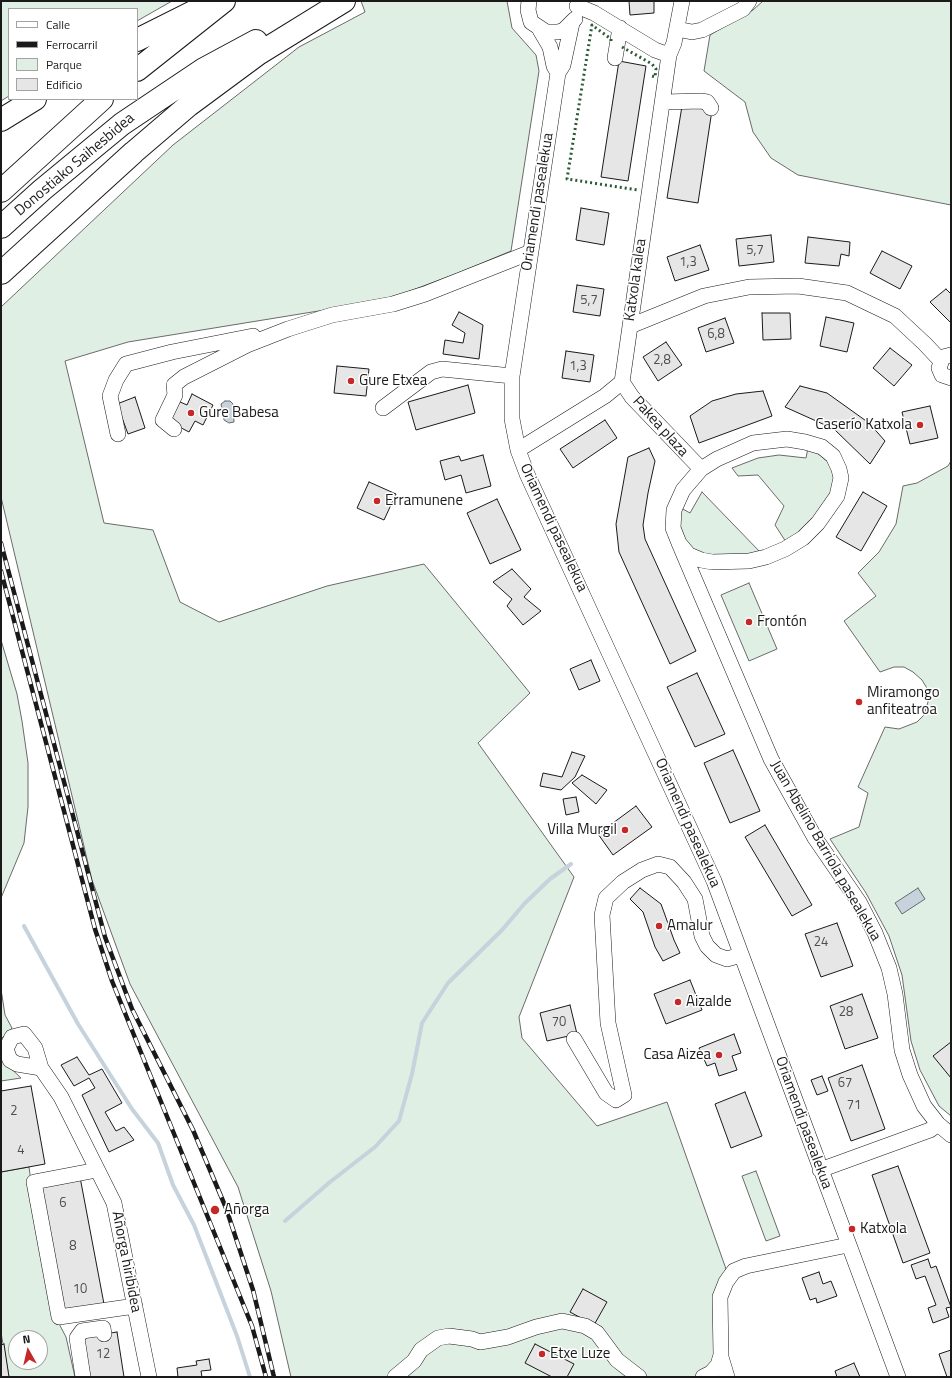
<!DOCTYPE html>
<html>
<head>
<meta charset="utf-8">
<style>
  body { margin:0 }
  #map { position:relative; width:952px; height:1378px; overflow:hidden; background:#fff; font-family:"Titillium Web",sans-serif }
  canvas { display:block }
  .frame { position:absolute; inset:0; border:2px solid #1a1a1a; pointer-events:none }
  .legend { position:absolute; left:8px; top:8px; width:130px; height:92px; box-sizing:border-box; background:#fff; border:1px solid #a3a3a3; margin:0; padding:5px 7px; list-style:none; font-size:12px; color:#1a1a1a }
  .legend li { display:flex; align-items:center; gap:8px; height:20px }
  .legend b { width:20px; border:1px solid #a3a3a3 }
  .north { position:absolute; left:8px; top:1330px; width:40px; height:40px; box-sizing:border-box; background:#fff; border:1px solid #a3a3a3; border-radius:50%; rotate:352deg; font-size:11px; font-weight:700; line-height:16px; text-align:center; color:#1a1a1a }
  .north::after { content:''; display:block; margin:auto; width:14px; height:18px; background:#c62828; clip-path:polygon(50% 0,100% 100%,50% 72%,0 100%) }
</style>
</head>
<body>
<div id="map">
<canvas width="952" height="1378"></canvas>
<div class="frame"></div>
<ul class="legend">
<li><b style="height:5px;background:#fff"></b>Calle</li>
<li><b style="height:5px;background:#1a1a1a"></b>Ferrocarril</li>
<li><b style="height:11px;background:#e0efe3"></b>Parque</li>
<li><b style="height:11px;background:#e6e6e6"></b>Edificio</li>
</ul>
<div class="north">N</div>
</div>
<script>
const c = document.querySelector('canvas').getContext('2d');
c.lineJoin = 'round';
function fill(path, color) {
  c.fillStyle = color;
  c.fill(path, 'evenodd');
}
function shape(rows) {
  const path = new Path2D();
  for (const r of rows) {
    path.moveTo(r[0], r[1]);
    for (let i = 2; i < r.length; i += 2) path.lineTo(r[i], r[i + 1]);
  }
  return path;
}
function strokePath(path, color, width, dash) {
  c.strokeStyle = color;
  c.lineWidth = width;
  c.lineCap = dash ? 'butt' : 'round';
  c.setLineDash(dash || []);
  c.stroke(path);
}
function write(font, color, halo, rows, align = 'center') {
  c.font = font + ' "Titillium Web",sans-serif';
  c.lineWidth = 3;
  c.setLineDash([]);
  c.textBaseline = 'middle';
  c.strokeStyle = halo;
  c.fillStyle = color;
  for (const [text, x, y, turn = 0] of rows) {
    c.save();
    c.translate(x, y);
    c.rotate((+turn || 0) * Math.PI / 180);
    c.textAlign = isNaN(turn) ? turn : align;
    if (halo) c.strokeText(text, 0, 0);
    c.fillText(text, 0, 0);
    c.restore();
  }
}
const green = shape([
  [1,1,172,1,137,21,137,9,9,9,9,96,1,101,1,1],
  [361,1,507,1,512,28,536,55,539,71,511,251,458,273,386,300,128,342,65,361,104,523,153,530,180,602,219,622,327,586,424,564,530,693,478,743,574,877,519,1017,522,1038,597,1126,667,1102,726,1269,715,1297,715,1377,291,1377,271,1291,238,1187,130,984,92,880,1,497,1,307,173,145,299,47,365,12,361,1],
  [763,1,951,1,951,205,798,175,771,158,753,132,745,102,704,71,710,35,753,10,763,1],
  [808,448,820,455,828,462,834,475,833,489,806,529,786,542,775,525,784,506,758,475,738,476,732,468,758,458,779,455,806,458,808,448],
  [951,461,951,1116,939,1106,920,1070,911,1041,902,975,889,936,866,893,830,839,859,827,868,793,858,787,885,727,899,729,917,722,924,715,928,702,928,690,922,680,913,672,904,667,894,667,880,672,844,621,876,596,858,573,879,552,896,524,903,486,917,483,948,466,951,461],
  [702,492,761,553,748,557,700,554,687,545,678,520,681,508,690,513,702,492],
  [749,583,777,649,749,661,721,595,749,583],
  [1,640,17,694,22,721,28,763,28,807,24,843,1,898,1,640],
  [1,989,5,1015,12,1028,1,1039,1,989],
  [1,1059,21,1078,1,1081,1,1059],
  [29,1167,39,1239,55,1316,66,1337,75,1377,9,1377,1,1333,1,1172,29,1167],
  [16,1338,40,1338,40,1362,16,1362,16,1338],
  [756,1171,780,1236,766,1241,742,1176,756,1171]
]);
const water = shape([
  [225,401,230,401,233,404,234,422,229,423,224,420,221,404,225,401],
  [918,888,925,899,902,914,895,903,918,888]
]);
const stream = shape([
  [24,926,78,1024,132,1109,158,1143,173,1185,194,1225,237,1336,250,1377],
  [285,1221,330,1182,375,1147,399,1121,412,1074,422,1023,448,983,502,930,525,903,550,879,571,864]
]);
const building = shape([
  [629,1,654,1,654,13,630,15,629,1],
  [619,61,646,66,628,181,601,177,619,61],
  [682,106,712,110,698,203,667,198,682,106],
  [581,208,609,213,604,245,576,240,581,208],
  [771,235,774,262,739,266,736,239,771,235],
  [808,237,850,242,849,256,841,254,839,266,805,263,808,237],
  [700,245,709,270,675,281,667,257,700,245],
  [882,251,912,266,900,289,870,273,882,251],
  [577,285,604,289,600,316,573,312,577,285],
  [946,289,951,294,951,323,930,302,946,289],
  [459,312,483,325,479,359,443,354,445,340,463,343,465,333,452,325,459,312],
  [762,313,790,313,791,339,763,340,762,313],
  [826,317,854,323,847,352,820,346,826,317],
  [725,318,734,343,706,352,698,328,725,318],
  [666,342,682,365,658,381,643,357,666,342],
  [890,348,912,365,894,386,873,368,890,348],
  [566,351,594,355,590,382,562,378,566,351],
  [337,366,369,369,366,396,334,393,337,366],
  [468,385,475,413,416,430,408,402,468,385],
  [800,386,827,393,869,423,885,441,870,464,834,429,785,407,800,386],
  [763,391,772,416,699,443,690,416,712,401,736,394,763,391],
  [192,394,213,405,203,425,195,421,189,432,168,421,178,401,187,405,192,394],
  [135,397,145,428,128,434,117,404,135,397],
  [930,406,938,438,910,444,902,412,930,406],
  [605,420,617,438,573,468,560,449,605,420],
  [649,448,655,461,648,493,643,525,645,539,696,651,670,664,619,552,616,524,628,457,649,448],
  [483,455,491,486,466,493,461,475,445,480,440,461,459,456,461,461,483,455],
  [369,482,396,494,384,520,357,508,369,482],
  [863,492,887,506,861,551,836,537,863,492],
  [497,499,521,550,490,564,467,513,497,499],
  [512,569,531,589,524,597,541,611,523,625,507,606,512,599,493,582,512,569],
  [591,660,600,681,579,690,570,669,591,660],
  [697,673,725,734,695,747,667,687,697,673],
  [733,750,760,811,730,823,704,763,733,750],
  [572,752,585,756,575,777,561,790,540,786,543,773,562,777,572,752],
  [582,775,607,790,596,804,572,783,582,775],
  [576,797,579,812,566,815,563,799,576,797],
  [636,806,652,827,613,855,598,834,636,806],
  [765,825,812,905,792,916,745,837,765,825],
  [640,888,661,904,674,940,680,953,663,961,655,947,643,912,630,899,640,888],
  [837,923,853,966,821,977,805,934,837,923],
  [690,980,702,1010,666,1024,654,994,690,980],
  [862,994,878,1038,845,1049,830,1006,862,994],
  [570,1005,577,1034,547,1041,540,1013,570,1005],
  [734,1034,741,1053,732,1056,737,1070,719,1076,715,1063,707,1066,699,1048,734,1034],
  [951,1042,951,1078,933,1056,951,1042],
  [77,1057,89,1075,102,1069,122,1103,105,1112,116,1131,124,1127,134,1140,109,1152,82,1095,95,1088,89,1078,74,1086,61,1065,77,1057],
  [862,1065,885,1129,851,1141,828,1078,862,1065],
  [822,1076,828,1091,817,1095,811,1080,822,1076],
  [31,1086,45,1164,1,1172,1,1091,31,1086],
  [745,1092,762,1136,731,1148,715,1104,745,1092],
  [898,1166,930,1253,903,1263,872,1175,898,1166],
  [80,1177,104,1304,62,1312,38,1185,80,1177],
  [928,1259,931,1268,936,1266,951,1307,946,1308,949,1317,933,1323,928,1308,936,1305,925,1276,916,1279,911,1265,928,1259],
  [819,1272,823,1284,831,1281,837,1296,817,1303,816,1298,810,1300,802,1278,819,1272],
  [583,1289,607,1302,594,1325,570,1312,583,1289],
  [117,1332,124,1377,87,1377,81,1338,117,1332],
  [4,1344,9,1377,1,1377,1,1345,4,1344],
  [535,1344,574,1364,567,1377,552,1377,525,1363,535,1344],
  [951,1350,951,1377,947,1377,939,1354,951,1350],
  [209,1359,211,1370,201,1371,202,1377,178,1377,177,1368,197,1365,196,1361,209,1359],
  [854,1363,860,1377,837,1377,835,1371,854,1363]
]);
const minor = shape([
  [529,1,528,10,531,22,546,32,558,32,564,30,575,19],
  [577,6,594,13,655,50,669,55],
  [572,23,563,65,558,73,512,376,512,419,518,450,527,474,714,881,898,1377],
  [677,29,692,32,702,30,743,9,749,1],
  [540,30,550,47,554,66,558,73],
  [615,58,620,28],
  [664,102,701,101,707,102,711,108],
  [630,326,704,296,749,287,798,286,847,293,895,316,925,344,940,360],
  [951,355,943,357,939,368,942,375,951,378],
  [622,382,632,397,701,469],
  [383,408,431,372,442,369,512,376],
  [174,429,163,420,175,395,174,385,184,377,247,345,288,329,332,315,393,304,425,294,531,252],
  [118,434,110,396,116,380,126,364,172,352,253,336],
  [787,439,805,442,822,447,833,456,839,469,841,478,837,496,818,523,803,538,785,549,766,557,749,561,712,562,701,560,689,555,679,543,673,528,674,510,683,490,701,469,717,459,753,443,787,439],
  [518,450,605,396,622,382,669,55,674,43,682,1],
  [679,543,771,759,815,838,859,902,875,933,889,968,895,994,902,1050,910,1075,924,1106,938,1124,951,1135],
  [574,1039,606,1093,616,1100,624,1095,608,1023,602,915,606,898,623,882,642,870,658,864,670,867,684,882,695,899,702,936,707,946,716,955,727,959,741,955],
  [41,1068,17,1064,10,1060,6,1049,12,1037,24,1034,35,1048,41,1068,61,1097,114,1203,149,1377],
  [97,1170,34,1182,59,1317,135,1306],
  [820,1170,930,1130,938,1124],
  [721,1357,727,1377],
  [83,1377,77,1338,82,1331,103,1328,104,1334],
  [395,1377,414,1361,421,1350,438,1338,449,1336,472,1339,480,1342,508,1337,536,1327,562,1321,585,1326,597,1333,617,1360,639,1377],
  [703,1377,711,1373,718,1365,721,1355,720,1297,726,1282,734,1271,746,1266,848,1245]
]);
const highway = shape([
  [137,40,205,6],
  [137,70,224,1],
  [1,120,35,99],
  [1,191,102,99],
  [1,227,42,190,122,124,204,69,256,41],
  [1,273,134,152,189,105,258,54,344,1]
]);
const rail = shape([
  [1,543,105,937,132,1009,193,1130,226,1208,253,1290,274,1377],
  [1,571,95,929,112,981,252,1326,266,1377]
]);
const hedge = shape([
  [611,41,611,39,592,25,567,179,638,190],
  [622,47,652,64,656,69,655,77,652,76]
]);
const markers = [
  [351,381,4,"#c62828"],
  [191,413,4,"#c62828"],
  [920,425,4,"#c62828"],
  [377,501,4,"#c62828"],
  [749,622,4,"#c62828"],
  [859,702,4,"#c62828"],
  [625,830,4,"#c62828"],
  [659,926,4,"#c62828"],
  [678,1002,4,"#c62828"],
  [719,1055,4,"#c62828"],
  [215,1210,5,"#c62828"],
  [852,1229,4,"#c62828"],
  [542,1354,4,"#c62828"]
];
const numberNames = [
  ["5,7",755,251],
  ["1,3",688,263],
  ["5,7",589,301],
  ["6,8",716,335],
  ["2,8",662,361],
  ["1,3",578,367],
  ["24",821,943],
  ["28",846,1013],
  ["70",559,1023],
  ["67",845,1084],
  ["71",854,1106],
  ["2",14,1112],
  ["4",21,1151],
  ["6",63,1204],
  ["8",73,1247],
  ["10",80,1290],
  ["12",103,1355]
];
const streetNames = [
  ["Donostiako Saihesbidea",75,165,-40],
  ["Oriamendi pasealekua",538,202,-81],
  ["Katxola kalea",636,280,-82],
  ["Pakea plaza",660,427,48],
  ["Oriamendi pasealekua",553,528,65],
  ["Oriamendi pasealekua",687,823,66],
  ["Juan Abelino Barriola pasealekua",825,851,60],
  ["Oriamendi pasealekua",803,1123,70],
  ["Añorga hiribidea",126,1262,79]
];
const poiNames = [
  ["Gure Etxea",359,381],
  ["Gure Babesa",199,413],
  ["Caserío Katxola",912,425,"right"],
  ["Erramunene",385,501],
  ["Frontón",757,622],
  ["Miramongo",867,693],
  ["anfiteatroa",867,710],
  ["Villa Murgil",617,830,"right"],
  ["Amalur",667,926],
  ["Aizalde",686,1002],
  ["Casa Aizea",711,1055,"right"],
  ["Añorga",224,1210],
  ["Katxola",860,1229],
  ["Etxe Luze",550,1354]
];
fill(green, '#e0efe3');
strokePath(green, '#6a6a6a', 1);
fill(water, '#c6d2dc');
strokePath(water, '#6a6a6a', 1);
strokePath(stream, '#c6d2dc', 4);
fill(building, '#e6e6e6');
strokePath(building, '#1a1a1a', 1);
strokePath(minor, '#1a1a1a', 16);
strokePath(highway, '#1a1a1a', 24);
strokePath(minor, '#fff', 15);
strokePath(highway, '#fff', 22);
strokePath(rail, '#1a1a1a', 4.5);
strokePath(rail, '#fff', 3, [9]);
strokePath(hedge, '#2b5a34', 3, [2, 3]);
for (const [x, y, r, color] of markers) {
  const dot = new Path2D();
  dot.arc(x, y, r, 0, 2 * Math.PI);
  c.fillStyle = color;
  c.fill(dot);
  strokePath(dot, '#fff', 1.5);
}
write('13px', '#4d4d4d', null, numberNames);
write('15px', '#1a1a1a', '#fff', streetNames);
write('15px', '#1a1a1a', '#fff', poiNames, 'left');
</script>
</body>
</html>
